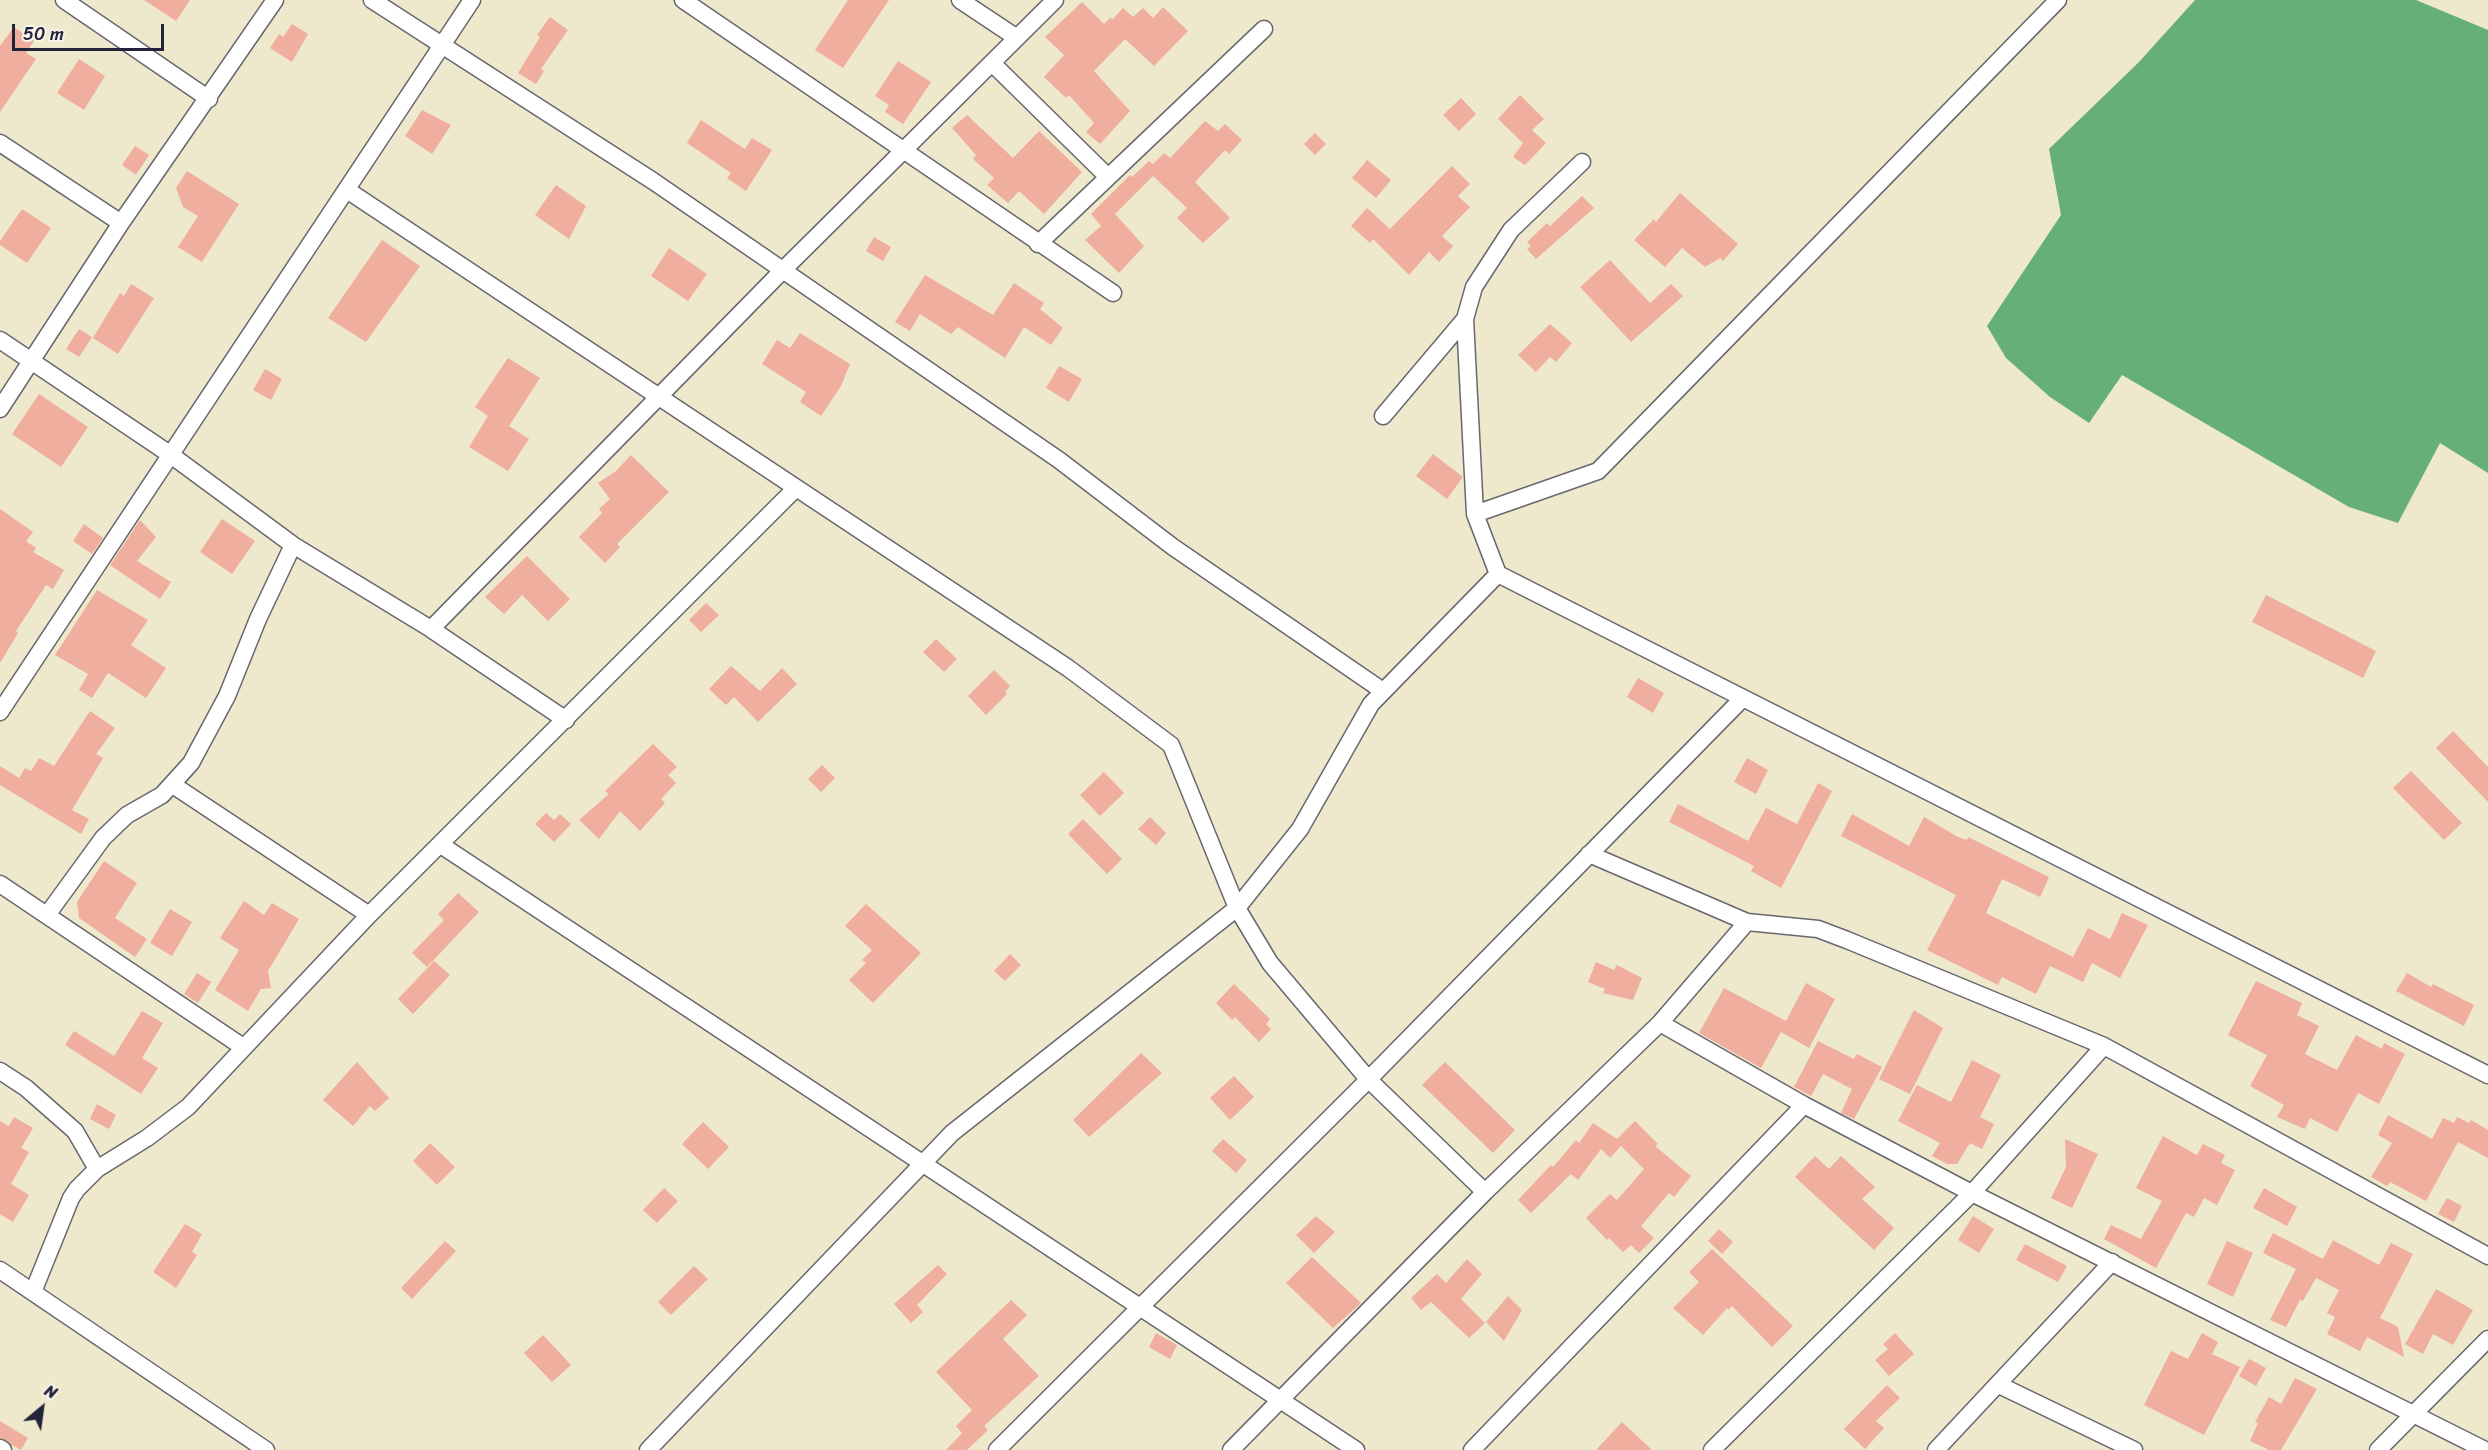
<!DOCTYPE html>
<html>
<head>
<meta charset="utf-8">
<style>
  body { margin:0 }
  #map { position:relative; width:2488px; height:1450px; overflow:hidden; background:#eee8cd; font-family:Sriracha,sans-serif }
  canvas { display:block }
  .north { position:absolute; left:12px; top:1378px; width:60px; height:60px; -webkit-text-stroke:4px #f7f3e8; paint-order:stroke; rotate:29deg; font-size:16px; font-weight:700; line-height:24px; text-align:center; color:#22223b }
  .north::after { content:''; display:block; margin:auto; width:21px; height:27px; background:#22223b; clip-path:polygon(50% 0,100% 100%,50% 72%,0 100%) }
  .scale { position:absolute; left:12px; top:24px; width:152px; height:27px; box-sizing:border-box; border:3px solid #22223b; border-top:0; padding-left:8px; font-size:18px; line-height:21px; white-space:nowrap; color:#22223b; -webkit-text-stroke:4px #f7f3e8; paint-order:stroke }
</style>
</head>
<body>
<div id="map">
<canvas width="2488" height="1450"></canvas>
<div class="north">N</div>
<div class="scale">50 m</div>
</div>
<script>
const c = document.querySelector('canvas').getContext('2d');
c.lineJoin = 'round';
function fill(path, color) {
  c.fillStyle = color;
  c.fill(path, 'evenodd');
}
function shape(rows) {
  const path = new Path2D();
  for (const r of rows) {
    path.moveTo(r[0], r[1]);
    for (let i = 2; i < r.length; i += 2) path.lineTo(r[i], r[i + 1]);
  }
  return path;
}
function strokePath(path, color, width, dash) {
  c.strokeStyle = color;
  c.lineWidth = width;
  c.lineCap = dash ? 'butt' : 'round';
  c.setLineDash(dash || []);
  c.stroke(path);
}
const forest = shape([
  [2195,0,2416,0,2488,30,2488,473,2440,443,2398,523,2349,507,2122,375,2089,423,2050,397,2006,358,1987,326,2061,215,2049,149,2139,62]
]);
const building = shape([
  [144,0,190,0,176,21],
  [848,0,889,0,843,68,815,50],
  [1082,2,1104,24,1110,18,1113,19,1123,8,1133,17,1143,8,1153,18,1163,7,1188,31,1154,66,1125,39,1094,71,1130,111,1100,144,1086,132,1094,123,1069,95,1066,98,1044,77,1064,55,1045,37],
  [550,17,568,30,541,69,544,71,536,84,518,73,540,37,537,35],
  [292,24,308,34,292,62,270,48,279,34,283,37],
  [14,27,34,41,26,53,36,59,0,112,0,46],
  [79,59,105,76,84,110,57,93],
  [898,61,931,82,903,124,885,112,889,105,875,96],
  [1520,95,1544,119,1532,130,1546,143,1525,165,1513,157,1523,143,1498,119],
  [1461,98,1476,114,1459,131,1443,115],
  [422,110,451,125,432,154,405,136],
  [967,115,1013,158,1039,131,1082,172,1044,214,1019,191,1008,203,987,185,994,178,973,159,976,155,952,128],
  [701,120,745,149,752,138,772,150,746,191,727,178,731,173,687,143],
  [1205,121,1218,131,1225,124,1242,140,1229,154,1225,150,1195,182,1230,218,1203,243,1177,218,1187,208,1153,176,1115,214,1144,246,1119,273,1085,240,1101,226,1091,214,1130,175,1132,177,1149,161,1153,164,1164,153,1170,158],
  [1315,133,1326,144,1315,155,1304,144],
  [135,146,149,155,136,175,122,165],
  [1367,160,1391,180,1376,198,1352,178],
  [1452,166,1470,184,1458,196,1470,207,1442,236,1453,246,1439,262,1429,252,1409,275,1373,239,1370,243,1351,226,1367,208,1390,229],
  [187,171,239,204,202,262,178,247,198,216,183,207,176,188],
  [556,185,586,206,569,239,535,215],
  [1680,193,1738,244,1723,261,1720,258,1705,267,1682,248,1665,267,1634,240,1654,219,1656,222],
  [1582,196,1594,208,1536,259,1527,249,1531,246,1527,242,1547,223,1550,226],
  [22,209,51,228,27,263,0,245,0,241],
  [874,237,891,247,883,261,866,251],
  [382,240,420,266,366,342,328,318],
  [669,248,707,274,688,301,651,276],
  [1610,260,1650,303,1671,284,1683,296,1631,342,1580,287],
  [925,275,993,315,1014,283,1044,303,1040,309,1063,328,1051,345,1024,327,1005,358,958,327,951,334,920,314,910,331,895,322],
  [131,284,154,298,118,354,93,338,120,293,124,296],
  [1550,324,1572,343,1556,362,1550,357,1536,372,1518,355],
  [79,329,92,337,79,357,66,349],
  [800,333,850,364,841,386,821,416,800,402,806,392,762,364,777,340,790,348],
  [508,358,540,378,509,426,529,439,508,471,469,447,488,416,475,407],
  [1059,366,1082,379,1069,402,1046,388],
  [265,369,282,379,271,400,253,390],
  [39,394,88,427,61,467,12,434],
  [1433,454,1463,477,1447,499,1416,476],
  [631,455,669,492,617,544,620,547,605,563,579,537,602,513,599,509,610,499,598,483,616,471],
  [0,509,33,532,26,541,36,548,33,552,64,570,53,589,46,585,16,631,18,633,0,663],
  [222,519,255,541,232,574,200,552],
  [140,520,156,537,137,561,171,582,160,599,110,565],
  [84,524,103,538,92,554,73,541],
  [527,556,570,599,548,621,522,595,504,614,485,597],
  [97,590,148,620,131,645,166,668,146,698,108,673,92,698,79,690,88,674,55,655],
  [2266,595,2376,651,2363,678,2252,622],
  [706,603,719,615,701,632,689,620],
  [936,639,957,659,944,672,923,652],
  [731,666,760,691,782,668,797,684,758,722,734,697,726,705,709,689],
  [994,670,1010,686,1005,692,1007,694,986,715,968,696],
  [1638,678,1664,693,1653,713,1627,697],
  [90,711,115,728,96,754,103,758,72,810,89,819,81,834,0,785,0,766,19,778,25,768,31,771,39,758,54,766],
  [2453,731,2488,767,2488,802,2436,748],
  [653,744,677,767,668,775,676,783,661,799,665,803,640,831,620,811,599,839,579,820,609,794,605,791],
  [1747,758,1768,770,1756,794,1734,782],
  [822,765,835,778,821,792,808,779],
  [2411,771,2462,823,2444,840,2393,788],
  [1104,772,1124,793,1100,816,1080,795],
  [1818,783,1832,791,1781,888,1751,871,1754,866,1669,822,1678,804,1748,841,1766,808,1797,824],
  [546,813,554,820,560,814,571,824,554,842,535,824],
  [1852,814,1909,846,1924,817,1958,837,1967,840,1968,837,2049,877,2040,897,2002,879,1986,913,2073,957,2088,928,2110,939,2122,913,2148,925,2120,978,2092,963,2083,982,2050,966,2036,994,2002,977,1998,985,1927,950,1956,895,1841,836],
  [1150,817,1166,833,1156,845,1138,829],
  [1083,819,1122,859,1107,874,1068,834],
  [104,861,137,883,115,918,147,939,135,957,79,918,77,902],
  [458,893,479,912,427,967,412,953,444,920,438,914],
  [244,901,264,915,272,903,299,919,268,971,271,988,261,989,248,1011,215,990,239,950,220,938],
  [866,904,921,953,873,1003,849,980,866,963,862,960,872,950,845,926],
  [170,909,192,922,172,956,150,943],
  [1010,954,1021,965,1005,981,994,971],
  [434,961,450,975,413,1014,398,999],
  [1596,962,1614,970,1617,965,1642,978,1633,1000,1603,993,1605,989,1588,982],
  [197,973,211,982,198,1003,184,994],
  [2407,973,2431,987,2433,984,2474,1005,2464,1026,2396,991],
  [2256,981,2302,1003,2297,1015,2319,1026,2305,1054,2337,1070,2356,1035,2382,1049,2384,1043,2405,1054,2379,1104,2358,1093,2337,1132,2310,1118,2305,1129,2277,1117,2284,1105,2250,1086,2267,1055,2228,1035],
  [1806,983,1835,999,1809,1048,1781,1032,1761,1068,1699,1033,1724,988,1786,1021],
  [1234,984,1270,1019,1266,1024,1271,1029,1259,1042,1235,1017,1232,1020,1216,1003],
  [1914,1010,1943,1028,1910,1094,1879,1079],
  [142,1011,163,1023,142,1058,158,1068,141,1094,65,1045,74,1031,114,1056],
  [1818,1041,1854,1059,1857,1054,1882,1067,1854,1119,1841,1113,1852,1089,1823,1074,1811,1096,1794,1087],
  [1141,1053,1162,1073,1089,1137,1073,1120],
  [1972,1060,2001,1075,1980,1117,1994,1124,1982,1149,1970,1143,1957,1164,1947,1164,1932,1156,1940,1143,1898,1121,1917,1085,1951,1102],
  [357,1062,389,1098,375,1111,370,1106,353,1126,323,1100],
  [1445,1062,1515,1130,1493,1153,1422,1085],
  [1234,1076,1254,1097,1230,1120,1210,1098],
  [97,1104,116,1115,109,1129,90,1119],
  [2388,1115,2432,1139,2443,1118,2454,1123,2457,1117,2469,1123,2471,1120,2488,1130,2488,1158,2458,1142,2426,1201,2390,1182,2387,1186,2371,1177,2392,1143,2378,1135],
  [14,1117,33,1128,21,1148,29,1152,11,1184,29,1195,13,1222,0,1214,0,1121,9,1126],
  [1635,1121,1658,1144,1655,1146,1691,1176,1674,1197,1669,1193,1641,1226,1654,1238,1639,1253,1631,1245,1623,1252,1609,1238,1607,1240,1586,1218,1610,1194,1617,1200,1644,1169,1621,1146,1610,1158,1601,1149,1578,1180,1571,1174,1531,1213,1518,1200,1551,1165,1553,1167,1576,1140,1579,1143,1593,1123,1617,1139],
  [703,1122,729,1147,708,1169,682,1144],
  [2163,1136,2197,1155,2203,1144,2225,1155,2221,1163,2235,1170,2217,1205,2204,1198,2194,1217,2186,1213,2156,1268,2104,1239,2111,1225,2141,1239,2162,1201,2136,1188],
  [1223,1139,1247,1160,1236,1173,1212,1151],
  [2065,1139,2098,1154,2072,1208,2051,1198,2066,1167],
  [430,1143,455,1167,437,1185,413,1161],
  [1815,1156,1829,1169,1841,1156,1875,1187,1862,1199,1894,1228,1874,1250,1795,1177],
  [664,1188,678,1201,657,1223,643,1210],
  [2264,1188,2297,1207,2287,1226,2253,1208],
  [2447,1198,2462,1206,2454,1222,2438,1214],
  [1316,1216,1335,1232,1314,1253,1296,1235],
  [1973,1216,1994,1229,1979,1253,1958,1240],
  [185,1224,202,1234,192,1252,197,1255,176,1288,153,1272],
  [1719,1229,1733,1242,1722,1254,1708,1241],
  [2273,1233,2323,1259,2333,1240,2379,1265,2391,1243,2413,1254,2380,1318,2398,1327,2404,1357,2367,1337,2360,1351,2327,1334,2335,1317,2327,1313,2339,1290,2316,1278,2303,1301,2300,1300,2286,1327,2270,1320,2296,1269,2263,1253],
  [445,1241,456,1251,412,1299,401,1288],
  [2227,1241,2253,1253,2233,1297,2207,1284],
  [2025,1244,2067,1266,2058,1282,2016,1260],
  [1712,1249,1793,1326,1772,1347,1732,1306,1728,1310,1727,1308,1703,1335,1673,1308,1699,1282,1689,1272],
  [1312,1257,1361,1303,1333,1328,1286,1283],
  [1467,1259,1482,1274,1461,1299,1485,1323,1469,1338,1431,1302,1421,1310,1411,1298,1437,1274,1446,1283],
  [938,1265,947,1274,917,1305,923,1312,911,1323,894,1304],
  [694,1266,708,1279,671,1315,658,1302],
  [2436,1289,2473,1310,2453,1345,2433,1334,2423,1354,2405,1344],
  [1508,1296,1522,1310,1504,1341,1486,1322],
  [1011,1300,1027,1315,1003,1339,1039,1376,984,1426,988,1430,967,1450,946,1450,962,1433,956,1426,972,1410,936,1372],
  [1156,1333,1177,1345,1170,1359,1149,1347],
  [1895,1333,1914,1354,1889,1376,1875,1360,1888,1349,1883,1344],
  [2202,1333,2218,1342,2212,1354,2240,1367,2204,1435,2144,1405,2171,1351,2188,1359],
  [543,1335,571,1365,552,1382,524,1353],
  [2249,1359,2266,1368,2256,1386,2239,1376],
  [2295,1378,2317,1389,2281,1450,2269,1450,2250,1441,2258,1423,2255,1422,2269,1397,2281,1404],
  [1887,1385,1900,1398,1876,1421,1884,1428,1865,1449,1844,1429],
  [0,1421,28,1438,21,1450,0,1438],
  [1622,1422,1652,1450,1596,1450]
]);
const minor = shape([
  [64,0,209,99],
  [372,0,653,181,1059,460,1173,547,1383,691],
  [683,0,1113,293],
  [960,0,1017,38],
  [992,63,1108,177],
  [0,143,121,223],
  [347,190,1068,668,1171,745,1237,908,1270,963,1368,1079,1485,1192],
  [1038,244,1264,29],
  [1465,319,1474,287,1511,230,1582,162],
  [0,340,171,455,293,545,431,629,566,720],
  [0,409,121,223,275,0],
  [1383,416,1465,319,1475,514],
  [1498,574,2488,1075],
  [431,629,783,270,1055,0],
  [0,712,472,0],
  [173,785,369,915],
  [441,845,1356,1450],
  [1589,854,1747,922,1818,929,1847,940,2104,1046,2488,1256],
  [0,884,243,1047],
  [47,915,103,838,127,815,162,795,191,763,227,696,258,619,293,545],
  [1660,1023,1804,1105,1964,1189,2485,1450],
  [0,1071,26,1088,75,1131,97,1169],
  [0,1270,266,1450],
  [33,1292,71,1198,77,1189,97,1169,147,1138,188,1107,369,915,796,488],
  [1999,1385,2134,1450],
  [0,1448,3,1450],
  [648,1450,952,1133,1237,908,1300,829,1371,704,1498,574,1475,514,1598,471,2058,0],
  [997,1450,1361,1087,1743,698],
  [1231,1450,1485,1192,1660,1023,1747,922],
  [1472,1450,1804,1105],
  [1712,1450,1972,1193,2104,1046],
  [1936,1450,2112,1262],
  [2378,1450,2488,1339]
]);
fill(forest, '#66b077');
fill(building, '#f0ae9e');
strokePath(minor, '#69676e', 19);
strokePath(minor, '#fff', 16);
</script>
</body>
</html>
